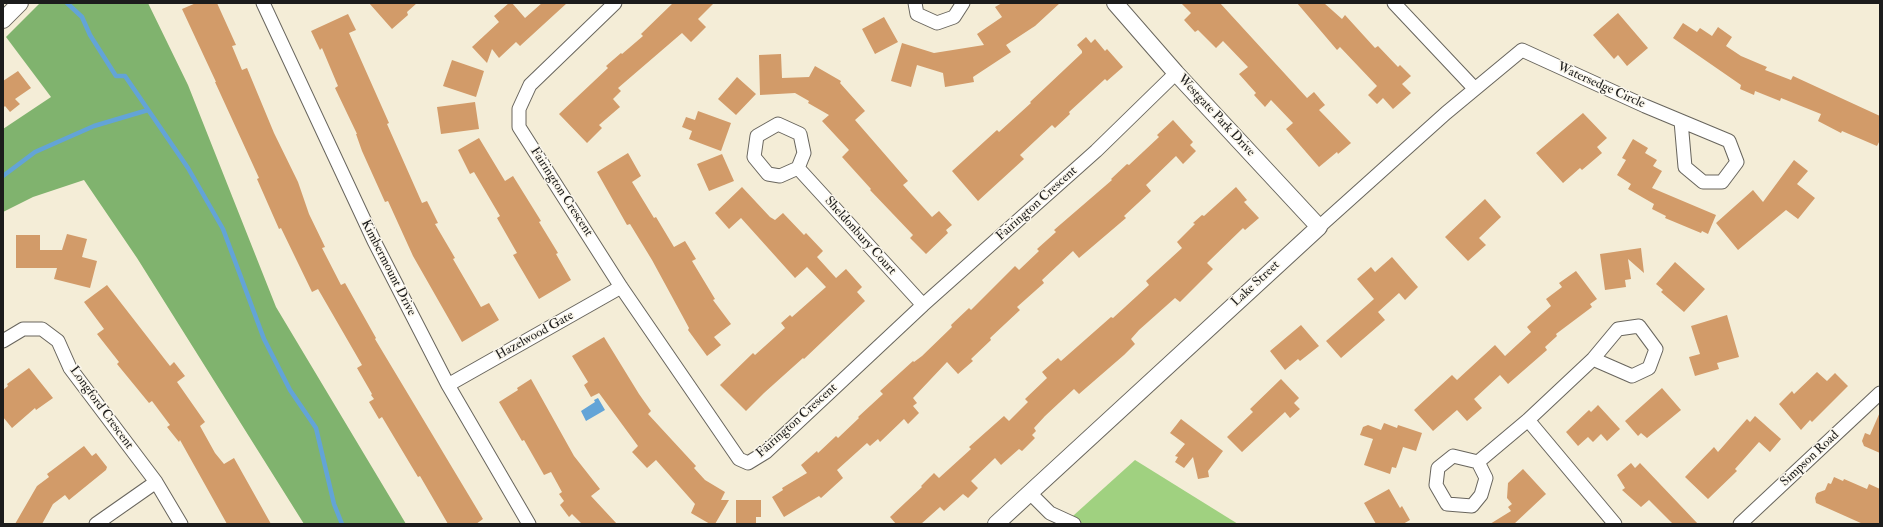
<!DOCTYPE html>
<html>
<head>
<meta charset="utf-8">
<style>
  body { margin:0 }
  #map { position:relative; width:1883px; height:527px; overflow:hidden; background:#f4edd7; font-family:"IM FELL Double Pica",serif }
  canvas { display:block }
  .frame { position:absolute; inset:0; border:4px solid #1c1c1c; pointer-events:none }
</style>
</head>
<body>
<div id="map">
<canvas width="1883" height="527"></canvas>
<div class="frame"></div>
</div>
<script>
const c = document.querySelector('canvas').getContext('2d');
c.lineJoin = 'round';
function fill(path, color) {
  c.fillStyle = color;
  c.fill(path, 'evenodd');
}
function shape(rows) {
  const path = new Path2D();
  for (const r of rows) {
    path.moveTo(r[0], r[1]);
    for (let i = 2; i < r.length; i += 2) path.lineTo(r[i], r[i + 1]);
  }
  return path;
}
function strokePath(path, color, width, dash) {
  c.strokeStyle = color;
  c.lineWidth = width;
  c.lineCap = dash ? 'butt' : 'round';
  c.setLineDash(dash || []);
  c.stroke(path);
}
function write(font, color, halo, rows, align = 'center') {
  c.font = font + ' "IM FELL Double Pica",serif';
  c.lineWidth = 3;
  c.setLineDash([]);
  c.textBaseline = 'middle';
  c.strokeStyle = halo;
  c.fillStyle = color;
  for (const [text, x, y, turn = 0] of rows) {
    c.save();
    c.translate(x, y);
    c.rotate((+turn || 0) * Math.PI / 180);
    c.textAlign = isNaN(turn) ? turn : align;
    if (halo) c.strokeText(text, 0, 0);
    c.fillText(text, 0, 0);
    c.restore();
  }
}
const green = shape([
  [1135,460,1238,524,1064,524]
]);
const forest = shape([
  [40,3,148,3,188,85,276,307,406,524,304,524,137,258,84,180,33,197,3,212,3,129,51,97,6,37]
]);
const water = shape([
  [598,398,605,410,586,421,581,411,595,402,594,400]
]);
const stream = shape([
  [67,3,82,17,90,35,116,76,125,76,188,168,223,229,264,339,290,390,316,428,334,504,342,524],
  [3,176,35,152,94,126,148,110]
]);
const building = shape([
  [196,3,217,3,236,45,232,46,242,70,247,68,274,133,298,182,309,214,325,247,322,248,341,285,345,283,376,338,375,339,483,519,476,524,448,524,420,476,418,477,382,417,379,419,369,402,374,399,371,395,372,394,357,368,362,365,318,289,312,292,281,228,279,229,257,179,259,178,215,82,216,82,182,9],
  [369,3,417,3,407,12,408,15,392,29],
  [509,3,512,3,525,18,542,3,567,3,520,46,516,42,499,58,492,49,487,63,472,47,499,22,494,16],
  [673,3,714,3,698,19,706,27,691,42,682,33,618,88,621,91,613,99,620,107,599,125,602,128,587,143,559,114,608,68,606,66,621,53,622,54,643,36,641,34],
  [1002,3,1060,3,1035,26,1006,45,1011,52,973,77,974,82,945,87,943,73,917,65,911,87,891,81,902,43,934,53,984,45,977,34,1002,17,995,7],
  [1181,3,1220,3,1307,98,1314,92,1325,105,1319,110,1351,143,1338,154,1337,152,1319,167,1286,129,1293,123,1271,100,1265,107,1254,95,1256,93,1239,74,1248,67,1223,41,1216,48,1198,30,1195,32,1184,20,1191,13],
  [1297,3,1324,3,1342,19,1345,15,1375,48,1378,46,1398,67,1400,65,1411,76,1402,84,1411,93,1393,109,1383,98,1377,104,1368,95,1377,86,1340,47,1337,50],
  [1618,13,1648,48,1627,66,1618,55,1614,59,1593,35],
  [348,14,356,30,349,33,389,123,387,124,422,203,427,201,438,223,435,224,455,258,453,259,481,307,489,303,499,320,462,342,413,256,388,201,385,202,362,151,356,134,357,134,335,88,338,86,322,48,320,50,311,31],
  [884,17,898,42,875,54,862,29],
  [1683,23,1697,32,1700,28,1712,36,1718,27,1732,37,1726,46,1741,56,1767,67,1765,70,1791,80,1793,76,1880,116,1880,140,1877,146,1842,131,1841,133,1818,121,1821,114,1781,98,1780,101,1755,91,1754,95,1740,89,1741,85,1673,38],
  [1086,37,1091,43,1095,39,1105,51,1107,49,1123,67,1107,81,1105,79,1069,112,1070,114,1055,128,1052,125,1020,155,1024,159,978,201,952,171,997,130,999,132,1031,103,1030,102,1082,53,1082,51,1077,45],
  [781,54,782,78,809,77,815,66,841,81,840,83,865,111,855,120,908,181,903,185,932,217,939,211,952,225,946,230,948,233,926,254,910,238,913,235,870,190,871,189,842,157,849,150,822,121,829,115,808,103,809,101,795,93,760,95,759,55],
  [452,60,484,71,476,97,443,86],
  [18,71,31,88,15,99,20,104,10,112,5,106,3,108,3,81],
  [737,77,756,94,736,115,718,99],
  [475,102,479,129,441,134,437,107],
  [698,111,731,123,721,151,689,139,692,131,682,127,686,117,695,120],
  [1583,113,1607,138,1597,147,1602,153,1582,170,1580,168,1563,183,1536,153],
  [1173,120,1193,142,1190,145,1196,151,1183,164,1176,156,1146,185,1151,191,1124,216,1126,218,1079,258,1073,251,1042,280,1044,283,1017,307,1020,310,990,338,991,340,971,359,973,361,958,374,947,362,913,398,917,403,913,406,919,413,908,424,904,419,880,442,878,439,870,446,867,443,837,470,843,478,821,498,819,496,784,517,772,497,783,490,782,488,807,473,801,465,817,451,818,453,836,436,838,438,859,418,858,417,883,394,880,391,913,361,914,362,922,356,952,327,951,325,969,308,971,310,1015,266,1019,270,1039,251,1037,249,1056,232,1054,230,1112,180,1111,179,1127,164,1129,165,1159,137,1157,135],
  [479,138,505,181,513,176,541,221,539,222,558,253,556,254,571,280,539,299,513,255,517,253,497,218,500,216,474,172,470,174,458,150],
  [1633,139,1648,148,1645,153,1657,160,1653,166,1662,171,1652,188,1716,215,1708,234,1702,231,1701,233,1665,218,1666,216,1652,209,1654,204,1628,189,1631,184,1617,175,1626,160,1622,158],
  [628,153,641,176,632,182,654,218,656,217,674,247,685,241,696,259,692,261,715,299,713,300,731,324,714,337,721,345,707,356,688,330,689,328,652,260,630,224,627,225,597,172],
  [722,154,734,181,709,191,697,164],
  [1794,160,1808,171,1797,184,1815,198,1798,219,1786,210,1738,250,1716,223,1753,190,1763,202],
  [742,187,770,217,775,220,783,213,804,235,806,233,823,251,817,257,836,278,846,269,862,287,857,292,865,301,804,359,803,358,764,393,746,411,720,385,753,353,755,355,785,328,781,323,790,315,792,317,826,287,807,267,795,278,741,218,729,229,715,213],
  [1236,187,1247,200,1244,202,1259,218,1245,230,1243,228,1207,263,1213,269,1180,302,1175,298,1139,330,1131,339,1135,344,1124,355,1079,394,1074,389,1045,416,1034,428,1036,431,1032,435,1035,438,1022,451,1019,449,1001,465,995,458,971,481,978,488,968,498,963,494,944,511,940,507,921,524,896,524,890,517,922,487,921,486,934,473,939,478,971,449,969,447,1004,416,1009,421,1028,402,1025,399,1047,378,1042,372,1058,358,1061,361,1111,317,1113,318,1149,285,1146,281,1182,248,1177,242,1195,224,1193,223,1202,215,1204,216],
  [1485,199,1501,217,1479,238,1486,245,1468,261,1445,237],
  [67,234,87,239,82,257,97,261,90,288,54,279,57,268,16,268,16,235,40,235,40,250,62,250],
  [1641,248,1644,273,1628,259,1631,279,1625,280,1626,287,1605,290,1600,254],
  [1392,257,1418,287,1405,300,1399,293,1378,312,1385,320,1341,358,1326,341,1374,299,1357,279,1371,267,1375,272],
  [1675,262,1705,289,1684,312,1661,292,1663,290,1656,284],
  [1576,271,1597,299,1590,304,1592,307,1556,334,1557,336,1545,347,1547,350,1508,384,1500,375,1474,399,1482,408,1467,421,1457,410,1433,431,1414,410,1452,375,1457,380,1495,345,1505,356,1531,332,1527,327,1551,306,1546,299,1562,287,1559,283],
  [107,285,170,366,174,362,185,376,177,382,205,422,200,426,215,453,224,464,234,458,271,524,227,524,180,440,179,442,167,427,170,425,152,401,149,403,117,364,119,362,97,334,104,329,84,302],
  [1727,315,1739,357,1717,363,1719,369,1695,376,1689,357,1700,354,1691,326],
  [1301,325,1319,346,1300,361,1298,359,1285,370,1270,351],
  [604,337,639,394,651,411,648,414,696,466,694,468,705,480,725,492,721,500,729,500,715,524,710,524,691,513,695,504,656,460,647,468,632,452,638,446,599,393,591,397,584,385,588,382,572,356],
  [29,368,53,398,36,410,35,408,12,428,3,417,3,390,8,386,7,384],
  [1817,372,1827,381,1835,373,1848,386,1812,422,1810,420,1801,430,1779,404,1792,391,1794,394],
  [531,379,574,456,600,489,591,496,617,524,582,524,572,514,569,517,560,505,564,501,559,494,562,492,551,472,544,475,524,440,522,441,499,402,518,390,517,388],
  [1281,379,1299,398,1294,403,1300,409,1290,418,1285,412,1242,452,1227,437,1253,412,1250,409],
  [1662,388,1681,410,1647,438,1641,433,1638,436,1625,421],
  [1598,405,1620,429,1607,441,1601,434,1593,442,1588,437,1578,446,1566,432,1589,410,1591,412],
  [1880,412,1880,453,1864,446,1862,441,1865,433,1870,435],
  [1755,416,1781,439,1770,452,1759,442,1735,469,1737,471,1708,499,1685,477,1714,447,1718,452,1747,419,1750,422],
  [1181,419,1223,451,1208,471,1209,477,1198,479,1193,457,1184,468,1175,462,1178,457,1175,456,1185,444,1170,433],
  [1384,423,1397,428,1398,425,1422,433,1416,451,1403,447,1396,468,1392,467,1390,474,1364,465,1373,439,1360,435,1363,427,1368,425,1381,430],
  [84,446,92,456,96,453,107,467,106,470,69,500,65,495,53,504,42,524,15,524,37,486,49,477,47,474],
  [1631,463,1635,468,1640,463,1698,524,1673,524,1649,500,1641,507,1622,490,1625,488,1617,475],
  [1523,469,1546,494,1514,524,1490,524,1511,511,1508,507,1512,504,1507,498,1508,483],
  [1834,477,1843,481,1844,479,1867,489,1869,484,1880,489,1880,524,1863,524,1816,503,1815,498,1817,493,1825,490,1828,483,1831,484],
  [1389,489,1400,508,1402,506,1410,520,1403,524,1376,524,1364,503],
  [736,500,761,500,761,517,756,517,756,524,736,524]
]);
const minor = shape([
  [263,3,374,241,448,385,529,524],
  [615,3,530,85,519,109,519,127,621,287,739,459,748,463,766,452,923,305,1096,151,1176,73],
  [915,3,917,14,937,23,954,17,963,3],
  [1394,3,1475,89],
  [798,168,780,176,768,174,754,157,757,136,778,124,800,134,804,153,798,168,923,305],
  [1319,227,1446,113,1522,50,1645,106,1729,141,1737,162,1722,182,1703,182,1685,167,1681,121],
  [3,341,23,329,42,329,58,341,70,368,156,482,181,524],
  [448,385,621,287],
  [1528,420,1615,524],
  [1478,462,1486,478,1481,495,1472,506,1447,504,1436,485,1438,468,1453,456,1478,462,1528,420,1593,359,1618,329,1639,326,1656,349,1649,368,1632,376,1593,359],
  [1030,493,1050,513,1074,524],
  [96,524,156,482],
  [1740,524,1880,393]
]);
const tertiary = shape([
  [3,20,20,3],
  [996,524,1319,227,1176,73,1115,3]
]);
const streetNames = [
  ["Watersedge Circle",1601,86,24],
  ["Westgate Park Drive",1216,116,47],
  ["Fairington Crescent",561,192,57],
  ["Fairington Crescent",1037,204,-42],
  ["Sheldonbury Court",860,236,48],
  ["Kimbermount Drive",388,268,63],
  ["Lake Street",1256,284,-43],
  ["Hazelwood Gate",535,336,-29],
  ["Longford Crescent",101,408,54],
  ["Fairington Crescent",797,421,-42],
  ["Simpson Road",1810,459,-43]
];
fill(green, '#a0d180');
fill(forest, '#80b36e');
fill(water, '#63a4d7');
strokePath(stream, '#63a4d7', 4.5);
fill(building, '#d29b69');
strokePath(minor, '#68655d', 15);
strokePath(tertiary, '#68655d', 18);
strokePath(minor, '#fff', 13);
strokePath(tertiary, '#fff', 16);
write('13px', '#1c1c1c', '#fbf7ec', streetNames);
</script>
</body>
</html>
